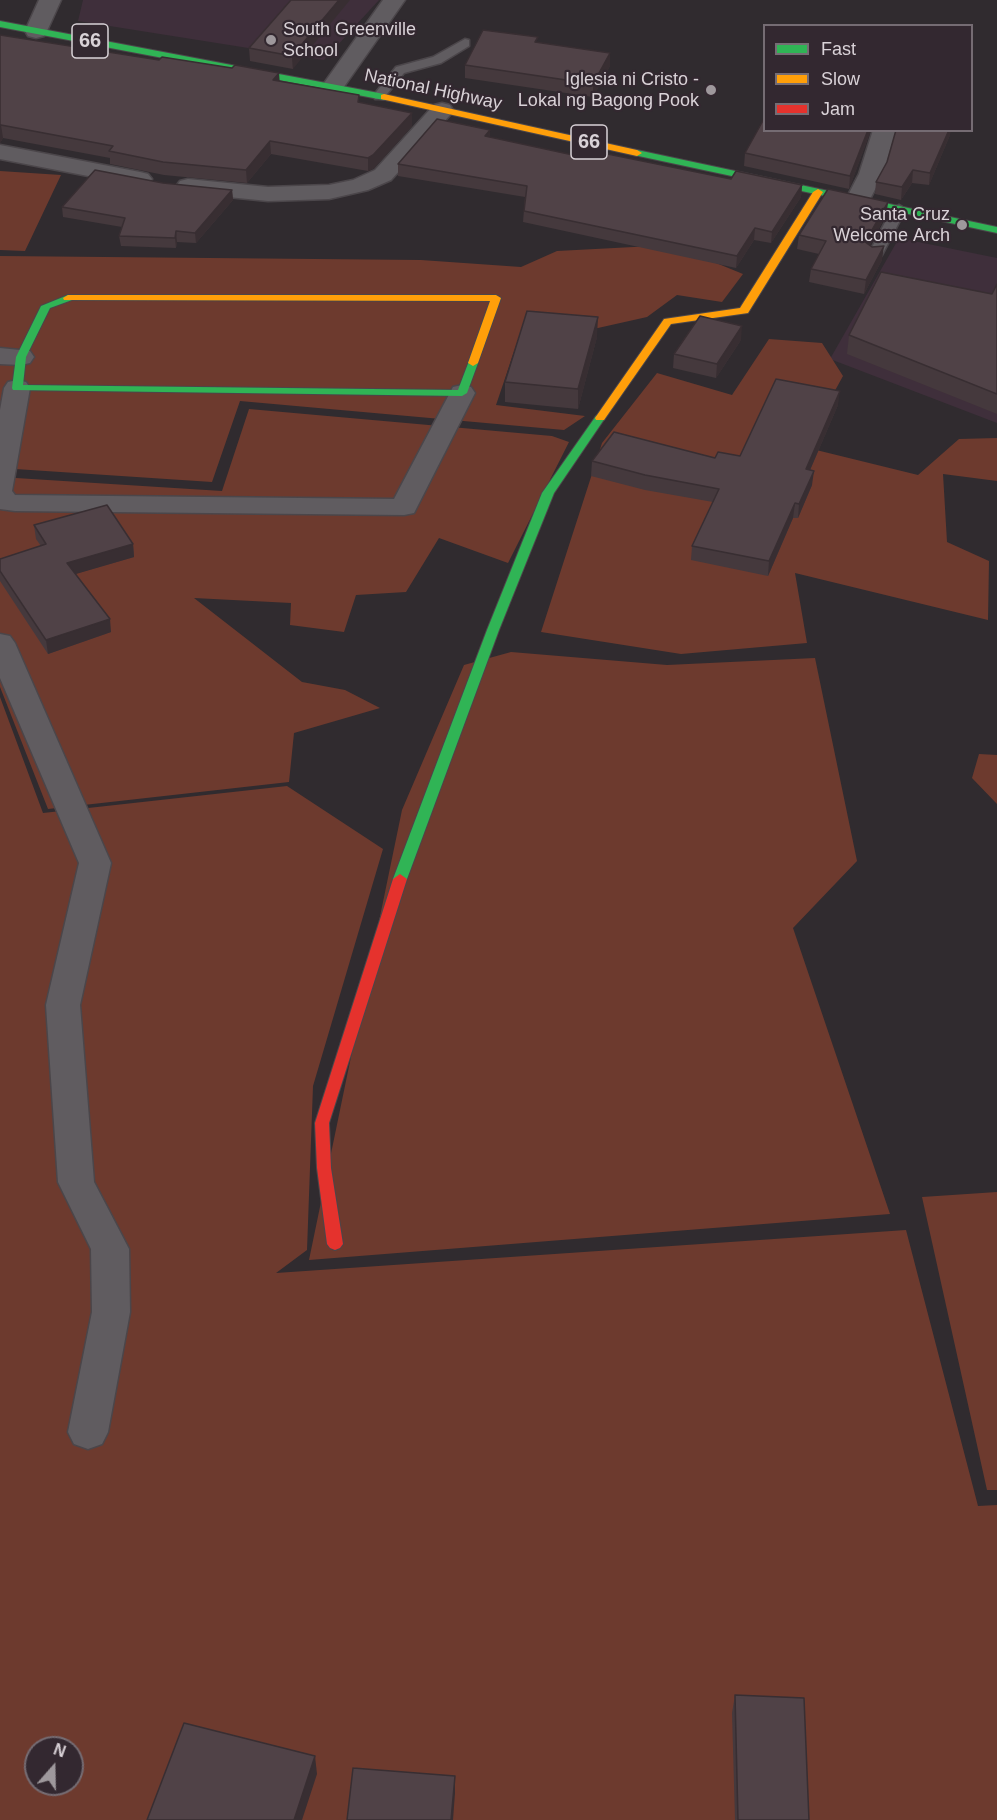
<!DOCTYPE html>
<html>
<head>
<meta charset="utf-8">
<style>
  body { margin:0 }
  #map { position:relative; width:997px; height:1820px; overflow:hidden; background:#302b2f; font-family:Arial,sans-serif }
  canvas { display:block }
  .legend { position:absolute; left:763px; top:24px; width:210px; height:108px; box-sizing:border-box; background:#332830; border:2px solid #756c73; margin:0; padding:8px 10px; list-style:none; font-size:18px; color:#d9d2d7 }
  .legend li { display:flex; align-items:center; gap:12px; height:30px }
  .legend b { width:30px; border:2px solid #756c73 }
  .north { position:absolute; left:24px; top:1736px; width:60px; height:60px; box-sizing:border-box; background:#332830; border:2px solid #756c73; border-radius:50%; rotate:20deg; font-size:16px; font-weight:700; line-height:24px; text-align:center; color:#d9d2d7 }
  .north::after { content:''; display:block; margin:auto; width:21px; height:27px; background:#9e989c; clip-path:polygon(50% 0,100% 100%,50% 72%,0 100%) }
</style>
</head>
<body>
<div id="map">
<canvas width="997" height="1820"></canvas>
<ul class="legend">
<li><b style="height:8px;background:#30b455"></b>Fast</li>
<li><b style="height:8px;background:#ff9f0a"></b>Slow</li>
<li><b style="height:8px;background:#e5322d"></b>Jam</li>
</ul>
<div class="north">N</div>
</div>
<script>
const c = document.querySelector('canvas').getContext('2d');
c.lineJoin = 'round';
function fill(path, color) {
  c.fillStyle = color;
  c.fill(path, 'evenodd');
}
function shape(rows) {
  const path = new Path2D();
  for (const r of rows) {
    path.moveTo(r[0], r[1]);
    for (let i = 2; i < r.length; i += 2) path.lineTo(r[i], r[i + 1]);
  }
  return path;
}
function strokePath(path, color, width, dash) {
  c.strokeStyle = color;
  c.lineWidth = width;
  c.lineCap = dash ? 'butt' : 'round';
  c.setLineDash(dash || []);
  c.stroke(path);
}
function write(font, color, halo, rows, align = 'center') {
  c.font = font + ' Arial,sans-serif';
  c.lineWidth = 4.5;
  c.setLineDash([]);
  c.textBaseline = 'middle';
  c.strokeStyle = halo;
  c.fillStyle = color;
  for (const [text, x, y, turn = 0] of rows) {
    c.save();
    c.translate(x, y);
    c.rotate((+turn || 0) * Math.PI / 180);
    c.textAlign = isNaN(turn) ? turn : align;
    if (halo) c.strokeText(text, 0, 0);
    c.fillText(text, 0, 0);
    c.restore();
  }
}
const built = shape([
  [83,0,379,0,324,60,78,21],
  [899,238,997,258,997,423,830,359]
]);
const green = shape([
  [0,171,61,175,25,251,0,250],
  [672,245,743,274,722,302,677,295,647,317,589,330,523,325,496,405,585,416,564,430,240,401,212,482,0,468,0,256,421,260,521,267,557,251],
  [769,339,822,343,843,376,804,447,918,475,959,439,997,438,997,481,943,474,947,542,989,561,988,620,795,573,807,643,681,654,541,632,602,443,657,373,732,395],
  [249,409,552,436,569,442,508,563,439,538,406,592,356,595,344,632,290,625,291,603,194,598,302,682,345,690,380,708,294,733,289,782,48,809,0,687,0,477,222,491],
  [511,652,667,665,815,658,857,861,793,928,890,1214,309,1260,402,810,464,665],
  [0,697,43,813,287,786,383,849,313,1086,307,1250,276,1273,906,1230,978,1506,997,1505,997,1820,0,1820],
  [36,1748,72,1748,72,1784,36,1784],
  [979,754,997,755,997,804,972,778],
  [997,1192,997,1490,987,1490,922,1197]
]);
const lane = shape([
  [465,39,469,40,469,46,441,63,404,73,383,99,375,99,373,96,396,67,433,57,465,39],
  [899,205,906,209,882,255,880,258,870,258,868,255,892,209,899,205]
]);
const street = shape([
  [39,0,61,0,47,31,44,36,36,38,28,36,25,31,39,0],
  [383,0,405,0,341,91,325,91,322,86,383,0],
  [442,103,450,105,453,110,450,115,391,180,368,190,329,199,268,201,188,193,180,191,176,186,180,181,188,179,268,187,329,185,353,180,375,170,434,105,442,103],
  [873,130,896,130,883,174,869,201,865,206,857,208,849,206,845,201,859,174,873,130],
  [0,145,140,172,148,174,152,179,148,184,140,186,0,159,0,145],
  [0,348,30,351,34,357,30,363,21,365,0,364,0,348],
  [17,380,26,382,30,388,12,491,15,495,394,499,453,387,462,385,471,387,475,393,414,513,404,515,15,511,0,509,0,410,4,388,8,382,17,380],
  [0,634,10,636,15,643,111,863,80,1005,94,1182,129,1249,130,1312,108,1432,102,1444,88,1449,74,1444,68,1432,92,1312,91,1249,58,1182,46,1005,79,863,0,678,0,634]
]);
const fast = shape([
  [0,21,384,94,389,97,384,100,0,27,0,21],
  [637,150,997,227,997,233,634,155,634,151,637,150],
  [68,295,73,298,72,300,50,308,26,357,23,385,458,390,469,361,473,360,478,363,467,393,462,396,13,390,12,388,16,357,41,306,68,295],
  [600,415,605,418,554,493,499,630,407,879,400,884,395,882,393,879,487,630,542,493,596,416,600,415]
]);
const slow = shape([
  [384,94,637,150,642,153,637,156,381,99,381,95,384,94],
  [818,189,823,192,748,313,671,324,604,420,596,420,595,418,664,319,740,308,813,192,818,189],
  [68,295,496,295,501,298,478,363,473,366,468,363,490,301,64,300,63,298,68,295]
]);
const jam = shape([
  [400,874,407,879,329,1123,331,1168,343,1244,340,1248,335,1250,330,1248,327,1244,317,1168,315,1123,393,879,400,874]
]);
const wall = shape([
  [291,0,293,69,250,61,249,48],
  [0,35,279,81,359,95,359,102,412,113,412,126,374,168,368,171,271,154,247,183,164,175,110,164,110,158,3,138,0,143],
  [538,43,610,66,593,97,465,78,465,65],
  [765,130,871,130,849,189,744,166,745,153],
  [950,135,929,185,912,183,901,200,875,194,876,182,887,162],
  [490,138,573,155,731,179,802,185,801,197,771,243,754,240,736,268,523,222,525,197,398,176,398,164],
  [163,183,232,190,233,200,196,243,177,242,176,248,121,246,119,236,122,227,63,217,62,207],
  [888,202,886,215,870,245,882,260,864,294,809,282,811,269,819,254,797,249,799,235],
  [997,284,997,414,847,354,849,335,992,294],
  [597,337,578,409,505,402,505,382],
  [741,340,716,378,673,368,674,354],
  [838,405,810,470,812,485,798,518,793,518,768,576,691,560,692,546,713,502,645,490,591,476,592,461,715,458,740,456],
  [34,525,133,544,134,557,75,574,111,632,48,654,0,581,0,559,41,546,36,539],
  [735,1695,809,1820,735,1820,732,1713]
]);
const shadedWall = shape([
  [339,0,350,0,293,69,292,56],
  [610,53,610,66,593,97,593,84],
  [279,73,280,85,273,80],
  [412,113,412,126,374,168,368,171,368,158],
  [1,125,3,138,0,143,0,126],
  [490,130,490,142,485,136],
  [868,130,871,130,849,189,850,176],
  [949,130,951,130,950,135,929,185,930,173],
  [270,141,271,154,247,183,246,170],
  [913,170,912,183,901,200,902,187],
  [802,185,801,197,771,243,772,232],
  [232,190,233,200,196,243,195,233],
  [888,202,886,215,864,256,865,242],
  [755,228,754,240,736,268,737,256],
  [176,231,177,242,176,248,175,238],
  [884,246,882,260,864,294,866,280],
  [598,317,597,337,578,409,578,389],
  [742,326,741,340,716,378,717,364],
  [840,391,838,405,804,484,806,469],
  [814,471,812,485,798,518,799,504],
  [795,503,793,518,768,576,769,561],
  [133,544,134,557,69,576,67,563],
  [110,619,111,632,48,654,46,640],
  [315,1756,317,1774,302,1820,294,1820],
  [455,1776,455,1793,453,1820,451,1820]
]);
const building = shape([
  [291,0,339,0,292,56,249,48,291,0],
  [483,30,538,37,535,42,610,53,593,84,465,65,483,30],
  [0,35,159,60,162,57,232,68,235,65,279,73,273,80,359,95,358,102,412,113,373,155,368,158,270,141,246,170,163,162,109,151,113,146,1,125,0,126,0,35],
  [765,117,765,130,868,130,850,176,745,153,765,117],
  [437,119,490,130,485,136,573,155,578,148,731,179,736,171,802,185,772,232,755,228,737,256,524,211,527,186,398,164,437,119],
  [896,130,949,130,930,173,913,170,902,187,876,182,887,162,896,130],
  [95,170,163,183,232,190,195,233,176,231,175,238,119,236,125,218,62,207,95,170],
  [828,189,888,202,865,242,872,247,884,246,866,280,811,269,826,241,799,235,828,189],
  [881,272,992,294,997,284,997,394,849,335,881,272],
  [527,311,598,317,578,389,505,382,527,311],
  [700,316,742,326,717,364,674,354,700,316],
  [776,379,840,391,806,469,814,471,799,504,795,503,769,561,692,546,719,489,645,475,592,461,614,432,715,458,718,452,740,456,776,379],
  [107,505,133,544,67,563,110,619,46,640,0,571,0,559,46,544,34,525,107,505],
  [735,1695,804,1698,809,1820,738,1820,735,1695],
  [184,1723,315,1756,294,1820,147,1820,184,1723],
  [353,1768,455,1776,451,1820,347,1820,353,1768]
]);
const markers = [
  [271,40,6,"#9e989c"],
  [711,90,6,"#9e989c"],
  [962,225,6,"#9e989c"]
];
const farPoinames = [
  ["South Greenville",283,30,"left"],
  ["School",283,51,"left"],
  ["Iglesia ni Cristo -",699,80],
  ["Lokal ng Bagong Pook",699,101],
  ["Santa Cruz",950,215],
  ["Welcome Arch",950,236]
];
const farStreetnames = [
  ["National Highway",433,90,12]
];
const shields = [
  [90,41,36],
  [589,142,36]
];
const shieldNames = [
  ["66",90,41],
  ["66",589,142]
];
fill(built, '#3f2f3b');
fill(green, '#6d3a2e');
strokePath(lane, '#4b464a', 3);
strokePath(street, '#4b464a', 3);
strokePath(fast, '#4b464a', 2);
strokePath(slow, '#4b464a', 2);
strokePath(jam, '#4b464a', 2);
fill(lane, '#605c60');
fill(street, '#605c60');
fill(fast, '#30b455');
fill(slow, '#ff9f0a');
fill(jam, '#e5322d');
fill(wall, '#45393d');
fill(shadedWall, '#382e32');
fill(building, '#504247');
strokePath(building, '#382e32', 1.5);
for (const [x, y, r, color] of markers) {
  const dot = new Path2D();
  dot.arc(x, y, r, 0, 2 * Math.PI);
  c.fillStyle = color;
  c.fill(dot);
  strokePath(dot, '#332830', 2);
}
write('18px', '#d9d2d7', '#332830', farPoinames, 'right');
write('18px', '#d9d2d7', '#332830', farStreetnames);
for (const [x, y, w] of shields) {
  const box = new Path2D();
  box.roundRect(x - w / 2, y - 17, w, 34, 4.5);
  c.fillStyle = '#332830';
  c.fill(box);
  strokePath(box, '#d9d2d7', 1.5);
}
write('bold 20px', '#d9d2d7', null, shieldNames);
</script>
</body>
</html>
